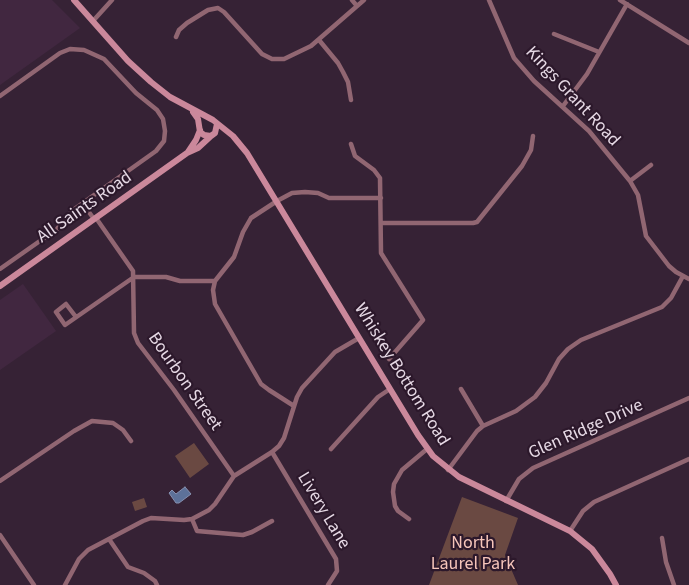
<!DOCTYPE html>
<html>
<head>
<meta charset="utf-8">
<style>
  body { margin:0 }
  canvas { display:block; background:#362235 }
</style>
</head>
<body>
<canvas width="689" height="585"></canvas>
<script>
const c = document.querySelector('canvas').getContext('2d');
c.lineJoin = 'round';
function fill(path, color) {
  c.fillStyle = color;
  c.fill(path, 'evenodd');
}
function shape(rows) {
  const path = new Path2D();
  for (const r of rows) {
    path.moveTo(r[0], r[1]);
    for (let i = 2; i < r.length; i += 2) path.lineTo(r[i], r[i + 1]);
  }
  return path;
}
function strokePath(path, color, width, dash) {
  c.strokeStyle = color;
  c.lineWidth = width;
  c.lineCap = dash ? 'butt' : 'round';
  c.setLineDash(dash || []);
  c.stroke(path);
}
function write(font, color, halo, rows, align = 'center') {
  c.font = font + ' "Source Sans 3",sans-serif';
  c.lineWidth = 4.5;
  c.setLineDash([]);
  c.textBaseline = 'middle';
  c.strokeStyle = halo;
  c.fillStyle = color;
  for (const [text, x, y, turn = 0] of rows) {
    c.save();
    c.translate(x, y);
    c.rotate((+turn || 0) * Math.PI / 180);
    c.textAlign = isNaN(turn) ? turn : align;
    if (halo) c.strokeText(text, 0, 0);
    c.fillText(text, 0, 0);
    c.restore();
  }
}
const built = shape([
  [0,0,52,0,80,28,0,85],
  [23,284,56,331,0,370,0,300]
]);
const green = shape([
  [194,443,209,464,190,478,175,456],
  [462,497,518,518,505,555,518,585,429,585],
  [144,498,147,507,135,511,132,502]
]);
const water = shape([
  [185,487,191,494,179,503,176,503,169,493,172,490,176,494,185,487]
]);
const street = shape([
  [352,0,357,6],
  [489,0,514,58,534,81,589,131,630,181,638,195,646,236,669,266,676,272,689,279],
  [620,0,689,43],
  [93,21,112,0],
  [554,34,599,52],
  [176,37,179,30,187,23,208,10,218,8,224,12,262,54,272,59,284,59,311,46,364,0],
  [319,40,338,63,343,72,348,82,351,100],
  [0,96,60,53,70,49,84,50,104,59,136,93,157,110,163,119,165,131,164,141,156,151,73,210,57,229,0,269],
  [563,106,587,74,627,4],
  [351,144,355,156,374,170,380,178,381,253,423,320,389,359],
  [630,181,651,165],
  [83,204,94,219],
  [96,218,133,271,134,333,138,343,174,390,234,476],
  [381,223,473,223,477,222,522,166,531,150,533,136],
  [76,317,66,304,56,312,65,325,134,277,166,277,180,281,215,281],
  [461,389,483,426],
  [294,406,269,390,261,384,215,304,213,290,215,281,234,257,243,232,251,218,277,201,292,193,305,192,318,193,329,198,381,198],
  [331,449,378,397,390,389],
  [272,452,336,559,337,571,328,585],
  [448,470,477,431,483,426,516,411,535,397,546,383,559,359,568,349,581,340,662,307,671,298,683,276],
  [0,481,74,431,92,421,113,423,123,430,131,441],
  [506,501,519,479,533,468,689,398],
  [192,519,197,531,243,535,252,532,272,521],
  [409,519,398,511,395,506,393,492,394,484,402,470,427,449],
  [570,531,583,511,594,502,689,459],
  [0,535,34,585],
  [662,538,666,562,674,585],
  [109,539,128,567,144,573,155,581,157,585],
  [65,585,79,559,88,550,143,521,151,518,184,520,192,519,209,510,215,504,234,476,272,452,279,446,284,438,297,397,302,388,335,352,359,338]
]);
const secondary = shape([
  [74,0,128,61,151,82,170,97,213,120,233,136,247,153,418,435,433,456,459,477,570,531,592,549,610,574,616,585],
  [193,112,198,119,200,132,204,135,211,136,215,133,217,124],
  [188,152,196,140,200,130],
  [0,286,187,153,198,148,211,136]
]);
const streetNames = [
  ["Kings Grant Road",572,97,47],
  ["All Saints Road",85,208,-35],
  ["Whiskey Bottom Road",401,375,58],
  ["Bourbon Street",184,382,55],
  ["Glen Ridge Drive",586,430,-24],
  ["Livery Lane",323,511,59]
];
const parkNames = [
  ["North",473,544],
  ["Laurel Park",473,565]
];
fill(built, '#412740');
fill(green, '#6a4942');
fill(water, '#5d7199');
strokePath(water, '#8690b0', 1);
strokePath(street, '#916672', 4.5);
strokePath(secondary, '#cb889b', 6);
write('18px', '#e6d9e5', '#2c182b', streetNames);
write('18px', '#f6c5ba', '#2c182b', parkNames);
</script>
</body>
</html>
